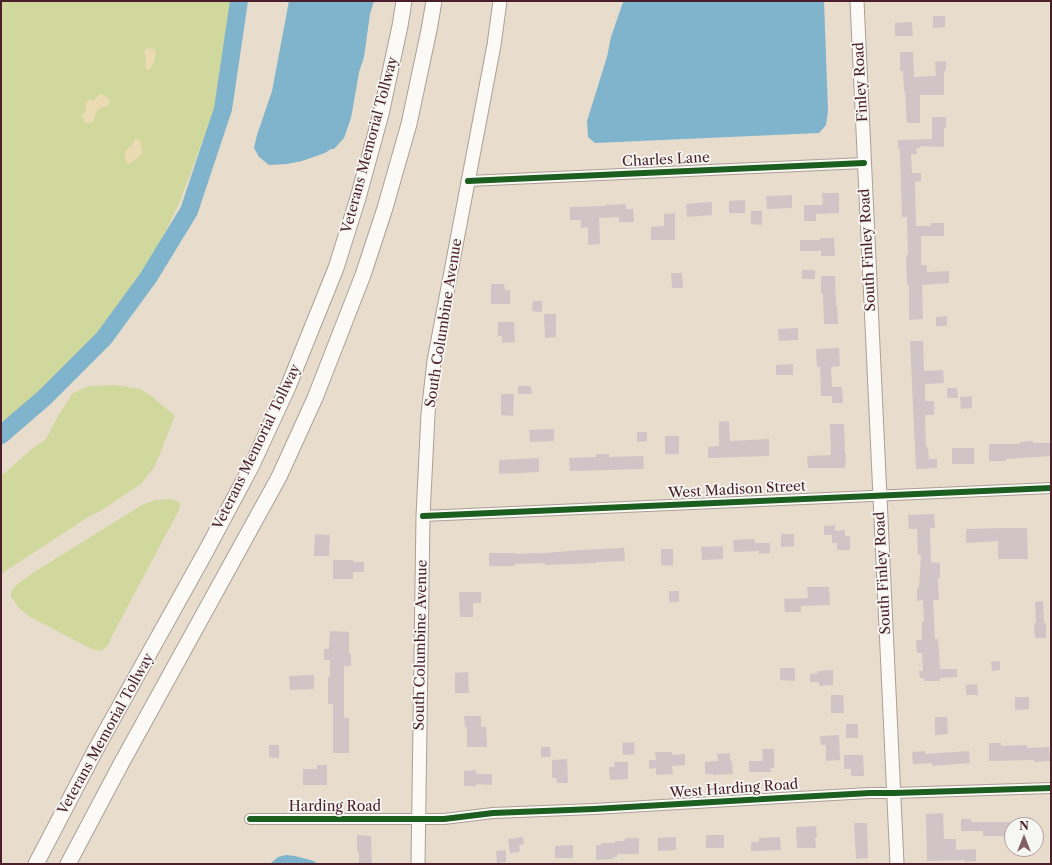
<!DOCTYPE html>
<html>
<head>
<meta charset="utf-8">
<style>
  body { margin:0 }
  #map { position:relative; width:1052px; height:865px; overflow:hidden; background:#e8dccc; font-family:"Libre Caslon Text",serif }
  canvas { display:block }
  .frame { position:absolute; inset:0; border:2px solid #4a1f2b; pointer-events:none }
  .north { position:absolute; left:1004px; top:817px; width:40px; height:40px; box-sizing:border-box; background:#f6f6f2; border:1px solid #b1a0a2; border-radius:50%; rotate:0deg; font-size:11px; font-weight:700; line-height:16px; text-align:center; color:#4a1f2b }
  .north::after { content:''; display:block; margin:auto; width:14px; height:18px; background:#816163; clip-path:polygon(50% 0,100% 100%,50% 72%,0 100%) }
</style>
</head>
<body>
<div id="map">
<canvas width="1052" height="865"></canvas>
<div class="frame"></div>
<div class="north">N</div>
</div>
<script>
const c = document.querySelector('canvas').getContext('2d');
c.lineJoin = 'round';
function fill(path, color) {
  c.fillStyle = color;
  c.fill(path, 'evenodd');
}
function shape(rows) {
  const path = new Path2D();
  for (const r of rows) {
    path.moveTo(r[0], r[1]);
    for (let i = 2; i < r.length; i += 2) path.lineTo(r[i], r[i + 1]);
  }
  return path;
}
function strokePath(path, color, width, dash) {
  c.strokeStyle = color;
  c.lineWidth = width;
  c.lineCap = dash ? 'butt' : 'round';
  c.setLineDash(dash || []);
  c.stroke(path);
}
function write(font, color, halo, rows, align = 'center') {
  c.font = font + ' "Libre Caslon Text",serif';
  c.lineWidth = 3.5;
  c.setLineDash([]);
  c.textBaseline = 'middle';
  c.strokeStyle = halo;
  c.fillStyle = color;
  for (const [text, x, y, turn = 0] of rows) {
    c.save();
    c.translate(x, y);
    c.rotate((+turn || 0) * Math.PI / 180);
    c.textAlign = isNaN(turn) ? turn : align;
    if (halo) c.strokeText(text, 0, 0);
    c.fillText(text, 0, 0);
    c.restore();
  }
}
const green = shape([
  [1,1,234,1,233,17,222,84,206,132,178,206,157,248,120,306,84,348,41,390,21,411,1,426],
  [116,385,140,389,150,395,175,416,155,466,142,483,102,510,85,519,1,574,1,476,33,448,46,439,59,414,73,393,89,386],
  [170,499,178,501,180,504,179,510,113,634,108,645,101,651,92,649,30,617,19,608,14,601,11,597,11,592,15,586,31,574,142,505,155,500]
]);
const sand = shape([
  [148,48,153,49,156,53,153,64,150,69,147,70,145,67,146,62,144,52,146,49],
  [102,94,109,99,110,101,109,105,101,108,97,111,93,122,88,123,86,123,84,120,82,116,86,111,85,103,89,100,94,100,99,95],
  [135,139,138,139,141,142,141,146,143,153,131,163,129,164,127,163,125,160,125,154,127,149,132,145]
]);
const water = shape([
  [289,1,374,1,370,14,364,57,359,72,356,90,351,118,344,138,334,149,331,149,325,153,302,161,287,164,269,165,259,157,254,148,257,135,272,91],
  [624,1,824,1,828,111,826,125,819,133,595,143,588,137,587,121,607,57,611,37,622,5],
  [286,855,295,856,314,861,317,864,270,864,278,857]
]);
const river = shape([
  [1,435,44,398,104,338,148,278,189,211,223,109,239,1]
]);
const building = shape([
  [933,16,945,16,945,27,933,28],
  [912,22,913,36,895,36,895,23],
  [900,52,913,52,914,77,936,76,935,62,946,61,946,71,944,71,944,95,920,95,920,123,907,123,905,91,904,91,903,71,900,71],
  [932,117,946,117,946,128,944,128,944,147,920,146,920,148,916,148,917,154,911,154,912,173,921,173,921,181,915,182,916,226,931,226,931,223,944,223,944,236,921,236,921,265,927,265,927,272,949,271,949,283,922,285,923,319,909,320,909,285,907,285,906,255,908,255,907,217,902,217,900,154,900,149,898,149,898,140,932,139],
  [822,193,839,193,839,213,816,214,816,221,804,221,804,205,823,205],
  [792,195,792,208,767,209,766,196],
  [745,200,745,213,729,213,729,201],
  [712,202,712,215,687,217,686,204],
  [626,204,626,209,633,209,634,222,619,222,619,217,599,218,600,244,588,245,588,227,581,228,581,220,570,220,570,207,606,206,606,205],
  [751,211,762,211,762,225,751,224],
  [675,213,675,240,651,240,651,227,664,226,664,214],
  [820,238,834,238,835,256,821,256,821,251,800,251,800,240,820,240],
  [802,270,815,270,815,279,802,279],
  [671,273,682,273,683,288,672,288],
  [821,276,835,276,836,306,837,306,838,324,824,324,823,294,821,294],
  [491,284,504,284,505,290,510,290,510,304,491,304],
  [533,301,542,301,542,312,532,311],
  [544,314,556,314,556,337,545,338],
  [947,316,947,326,936,326,936,317],
  [498,322,514,322,515,342,502,343,502,336,498,336],
  [798,328,798,340,779,341,778,329],
  [910,341,923,341,924,371,943,370,944,383,925,384,925,401,934,401,934,415,925,415,926,447,928,447,929,459,937,459,937,468,916,469],
  [839,348,840,366,831,367,832,387,842,387,843,403,832,403,832,396,821,396,820,367,817,367,816,349],
  [793,364,793,375,776,375,776,365],
  [518,386,531,386,532,394,518,394],
  [947,388,957,388,958,398,947,398],
  [501,394,514,394,513,416,501,415],
  [972,396,972,408,961,409,960,397],
  [729,421,730,441,769,439,769,456,708,458,708,447,719,446,719,422],
  [830,424,844,424,845,454,846,454,845,468,808,468,807,456,831,455],
  [554,429,554,441,530,442,529,430],
  [637,432,647,432,647,441,637,442],
  [665,436,679,436,679,454,665,454],
  [1033,441,1033,443,1051,443,1051,456,1006,459,1006,461,989,461,989,444,1020,444,1020,442],
  [952,448,974,448,974,464,952,464],
  [596,454,609,454,609,457,643,456,644,469,570,471,569,458,596,457],
  [539,458,539,472,499,474,499,460],
  [934,514,935,528,930,528,931,562,940,563,940,578,938,578,939,600,933,600,935,639,938,639,940,669,957,669,957,677,940,678,940,681,924,681,924,678,920,678,919,671,923,671,922,653,917,653,916,640,922,640,922,621,924,621,923,600,917,601,917,588,919,587,921,555,918,555,917,529,909,529,908,515],
  [835,525,835,531,845,530,845,536,850,536,850,550,837,550,837,543,832,543,832,535,824,535,824,526],
  [1004,528,1027,528,1028,559,998,559,998,541,966,543,966,529],
  [315,534,330,535,329,556,314,556],
  [781,534,794,534,794,546,781,547],
  [754,539,755,543,770,543,770,553,759,554,759,551,734,552,733,540],
  [723,546,723,559,702,560,701,547],
  [624,548,625,561,596,562,596,563,545,565,545,563,515,564,515,566,489,566,489,553,515,553,515,554,545,553,582,550],
  [661,549,673,549,673,566,661,565],
  [333,560,353,560,353,562,364,562,364,572,353,572,353,579,333,579],
  [807,587,829,587,830,605,801,606,801,612,785,612,784,599,808,598],
  [669,591,679,591,679,602,669,602],
  [459,592,481,592,481,603,473,603,473,617,460,617],
  [1043,601,1044,623,1046,623,1046,638,1035,638,1034,623,1036,623,1035,602],
  [330,631,349,632,349,654,351,654,351,666,344,666,344,718,349,718,349,753,333,753,333,704,328,704,328,677,330,677,330,660,324,660,324,649,329,649],
  [1000,661,1000,670,992,671,991,662],
  [780,668,795,668,795,681,780,680],
  [833,670,833,685,819,686,819,682,810,682,810,674,818,673,818,671],
  [468,672,469,693,455,693,455,673],
  [314,675,314,689,290,690,289,676],
  [977,684,978,695,966,695,966,685],
  [831,695,843,695,844,713,831,713],
  [1015,697,1029,697,1029,709,1015,710],
  [464,716,481,716,481,727,486,727,487,747,467,747,467,727,465,727],
  [935,717,947,717,948,734,935,735],
  [846,724,858,724,858,738,846,738],
  [839,735,840,760,826,761,826,745,821,745,820,736],
  [634,742,635,754,623,755,622,743],
  [989,743,1001,743,1001,746,1027,745,1027,748,1049,747,1050,761,1034,762,1034,760,989,761],
  [269,745,279,745,279,758,269,757],
  [541,747,550,747,551,757,541,757],
  [762,749,774,749,774,768,770,768,771,772,749,772,749,761,763,761],
  [925,751,925,754,969,751,970,763,932,766,932,763,913,764,912,752],
  [655,752,672,752,672,755,685,754,685,765,672,766,673,774,656,775,656,768,649,769,649,760,656,760],
  [730,753,730,761,732,761,733,774,713,775,713,774,705,774,705,762,718,761,717,754],
  [844,755,863,755,864,776,851,776,851,769,844,769],
  [567,759,568,783,557,783,556,778,552,778,552,760],
  [614,762,628,762,628,779,610,780,609,767,615,767],
  [317,765,327,765,327,785,303,785,303,769,317,769],
  [476,770,476,774,492,774,492,785,476,784,476,786,464,786,464,771],
  [943,813,944,839,956,839,956,850,976,849,976,861,965,862,965,860,927,861,926,814],
  [961,819,971,819,971,822,1012,822,1012,836,983,836,983,831,961,831],
  [854,823,867,823,868,858,856,859],
  [816,826,817,837,815,837,816,848,797,848,796,827],
  [357,835,371,836,372,864,359,864,359,853,357,853],
  [706,835,724,835,724,848,706,848],
  [523,837,524,844,519,845,520,852,510,853,508,839],
  [676,837,676,850,658,851,658,838],
  [780,837,781,850,751,851,751,842,759,842,759,838],
  [625,838,639,838,639,854,617,854,617,857,613,857,613,859,596,860,596,845,601,845,601,843,615,843,615,841,625,841],
  [573,845,573,858,555,858,555,846],
  [506,850,506,862,497,863,496,851]
]);
const minor = shape([
  [468,181,864,163],
  [423,516,1051,488],
  [250,819,444,819,493,813,594,809,798,797,870,793,894,793,1051,788]
]);
const major = shape([
  [857,1,897,864],
  [418,864,423,516,428,414,434,361,494,45,500,1]
]);
const highway = shape([
  [36,864,96,749,205,553,251,467,288,387,336,268,358,198,381,114,400,26,404,1],
  [68,864,121,764,279,477,315,398,363,275,385,208,409,124,429,30,434,1]
]);
const cycleway = shape([
  [468,181,864,163],
  [423,516,1051,488],
  [250,819,444,819,493,813,594,809,798,797,870,793,894,793,1051,788]
]);
const streetNames = [
  ["Finley Road",861,82,-93],
  ["Veterans Memorial Tollway",370,145,-75],
  ["Charles Lane",666,160,-3],
  ["South Finley Road",868,250,-93],
  ["South Columbine Avenue",444,323,-81],
  ["Veterans Memorial Tollway",257,447,-64],
  ["West Madison Street",737,490,-3],
  ["South Finley Road",883,573,-93],
  ["South Columbine Avenue",421,645,-89],
  ["Veterans Memorial Tollway",106,734,-61],
  ["West Harding Road",734,789,-4],
  ["Harding Road",335,807]
];
fill(green, '#d1d89e');
fill(sand, '#ebdbb3');
fill(water, '#7fb4cc');
strokePath(river, '#7fb4cc', 18);
fill(building, '#d1c4c7');
strokePath(minor, '#ab9f97', 12);
strokePath(major, '#ab9f97', 15);
strokePath(highway, '#ab9f97', 17);
strokePath(minor, '#fcfaf7', 10);
strokePath(major, '#fcfaf7', 13);
strokePath(highway, '#fcfaf7', 15);
strokePath(cycleway, '#1b5e20', 6);
write('14px', '#4a1f2b', '#f6f6f2', streetNames);
</script>
</body>
</html>
